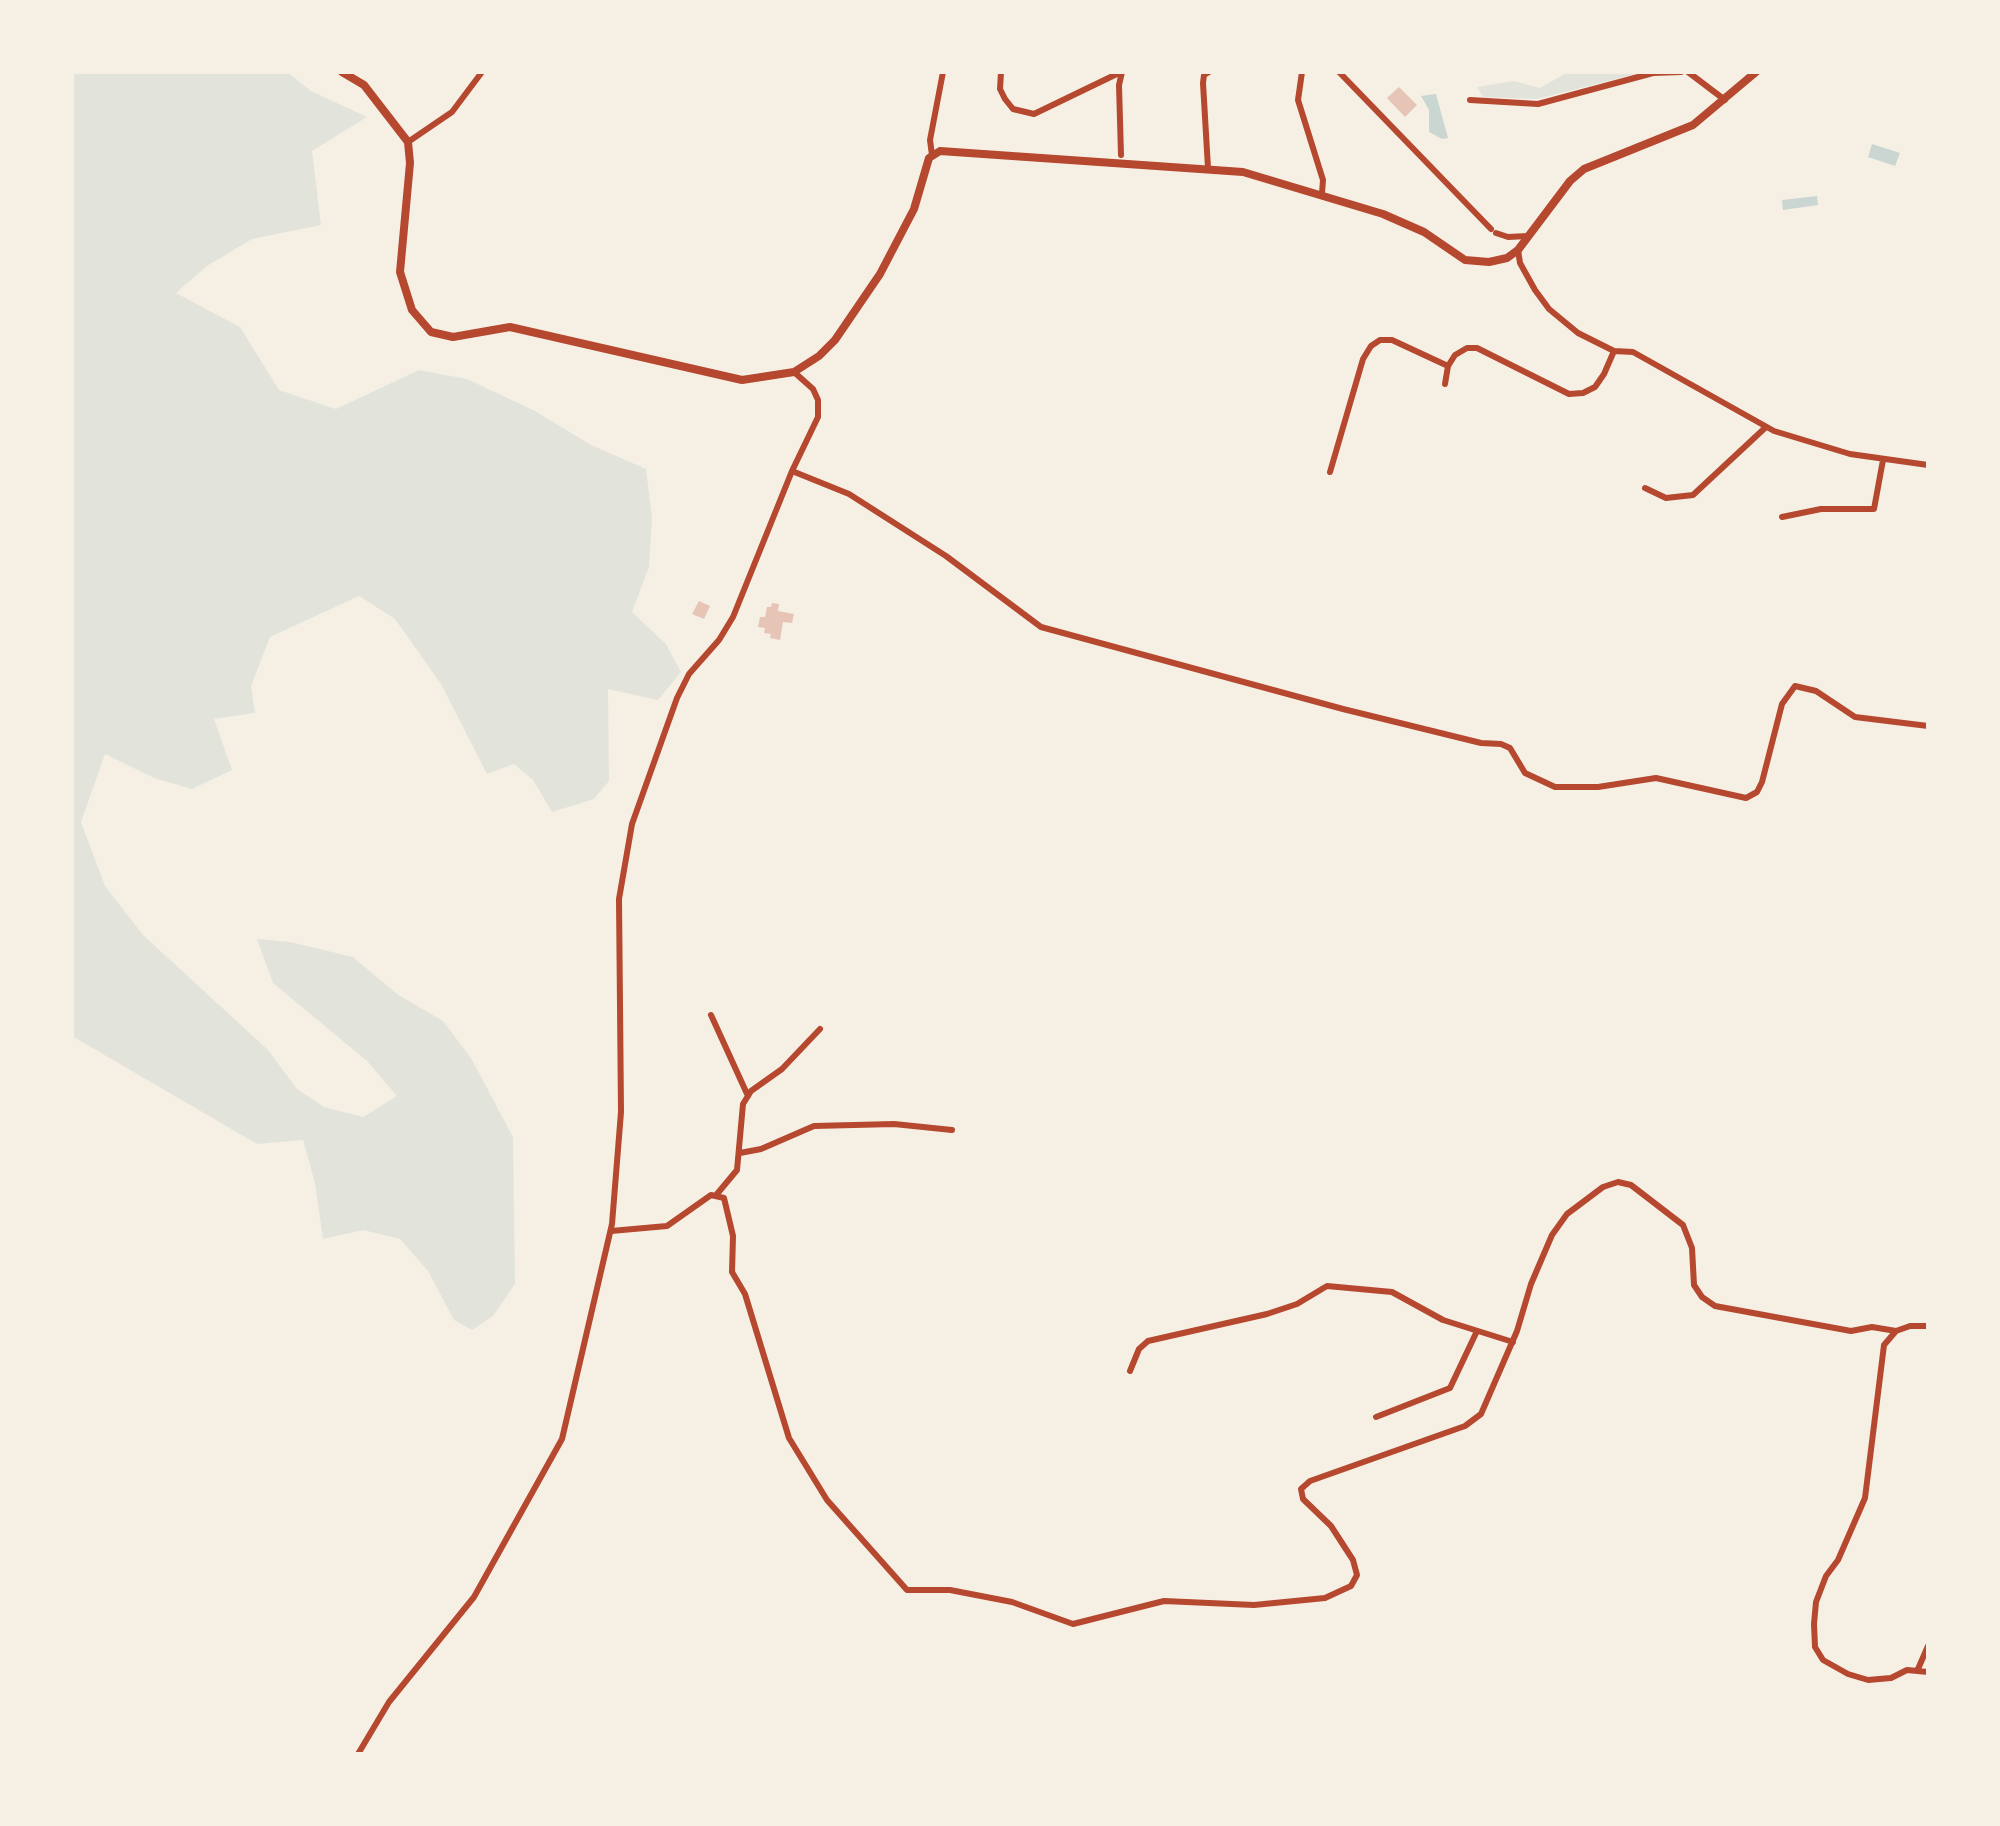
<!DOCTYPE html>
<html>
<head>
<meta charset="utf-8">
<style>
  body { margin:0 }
  #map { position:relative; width:2000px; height:1826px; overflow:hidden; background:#f6efe4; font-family:"Roboto Condensed",sans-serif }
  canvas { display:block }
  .frame { position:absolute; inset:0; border:74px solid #f6efe4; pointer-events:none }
</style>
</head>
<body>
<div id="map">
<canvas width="2000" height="1826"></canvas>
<div class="frame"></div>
</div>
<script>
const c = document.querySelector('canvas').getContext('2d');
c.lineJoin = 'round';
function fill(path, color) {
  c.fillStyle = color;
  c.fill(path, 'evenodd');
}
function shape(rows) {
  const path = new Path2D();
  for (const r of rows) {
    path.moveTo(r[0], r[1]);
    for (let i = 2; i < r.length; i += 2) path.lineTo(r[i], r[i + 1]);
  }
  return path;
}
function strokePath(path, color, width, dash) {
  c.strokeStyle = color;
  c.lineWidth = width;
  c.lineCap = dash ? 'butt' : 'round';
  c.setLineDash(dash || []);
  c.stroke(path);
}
const green = shape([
  [72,72,287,72,311,91,367,117,312,151,321,225,252,239,207,266,176,293,240,327,279,390,336,409,419,370,467,379,535,411,591,445,646,469,652,518,649,567,632,612,666,644,681,672,658,700,608,689,609,781,594,799,552,812,533,780,514,764,487,774,441,684,395,619,359,596,270,637,251,686,255,713,214,719,232,770,192,789,154,778,105,754,81,822,105,886,143,935,268,1050,297,1089,324,1107,363,1117,397,1096,367,1061,273,983,257,939,290,942,353,957,397,994,443,1021,471,1058,513,1137,515,1284,493,1316,472,1330,454,1320,428,1271,400,1239,363,1230,323,1239,315,1183,303,1140,257,1144,72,1036],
  [1568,72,1644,72,1537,99,1483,97,1477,87,1514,81,1540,88]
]);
const water = shape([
  [1436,94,1448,138,1442,139,1429,132,1429,110,1421,96],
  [1872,144,1900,153,1895,166,1868,157],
  [1817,196,1818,205,1783,210,1782,200]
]);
const building = shape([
  [1399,87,1417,105,1405,117,1387,98],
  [699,601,710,606,704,619,692,614],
  [772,603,779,604,778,611,794,614,792,623,783,622,780,640,770,638,771,634,764,633,765,628,758,627,760,617,765,617,767,607,771,607]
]);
const minor = shape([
  [1001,72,1000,89,1005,99,1013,109,1034,114,1121,72],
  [1302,72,1298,100,1323,180,1322,193],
  [1339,72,1491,229],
  [1688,72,1725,100],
  [1470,100,1538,104,1653,73,1681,72],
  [408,142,452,112,482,72],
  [932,155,930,140,943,72],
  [1121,155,1119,85,1122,72],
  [1208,168,1203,83,1204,75,1209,72],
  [1496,233,1508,237,1528,236],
  [1518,250,1520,263,1535,290,1549,309,1578,333,1614,351,1633,352,1774,431,1850,454,1928,465],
  [1445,384,1448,366,1455,355,1467,348,1477,348,1569,394,1583,393,1595,387,1604,374,1614,351],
  [792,471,849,494,946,556,1041,627,1343,709,1481,743,1501,744,1510,748,1525,773,1555,787,1598,787,1656,778,1746,798,1757,792,1762,782,1782,704,1795,686,1816,691,1855,717,1928,726],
  [1330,472,1363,359,1371,346,1380,340,1392,340,1448,366],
  [1645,488,1666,498,1693,495,1766,427],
  [1782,517,1821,509,1874,509,1883,460],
  [711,1015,748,1096],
  [740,1153,761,1149,814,1126,894,1124,952,1130],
  [717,1194,737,1170,743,1104,751,1091,782,1069,820,1029],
  [611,1231,667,1226,711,1195,724,1198,733,1236,732,1272,745,1294,789,1438,827,1500,907,1590,950,1590,1012,1602,1073,1624,1164,1601,1254,1605,1325,1598,1351,1586,1357,1575,1353,1560,1331,1526,1303,1499,1301,1489,1310,1481,1465,1426,1481,1414,1517,1331,1531,1284,1552,1235,1567,1214,1603,1187,1618,1182,1631,1185,1683,1225,1692,1248,1694,1285,1702,1297,1715,1306,1851,1331,1872,1327,1896,1331],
  [1928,1326,1910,1326,1896,1331,1884,1345,1865,1498,1838,1560,1826,1576,1816,1602,1814,1624,1815,1647,1823,1660,1848,1674,1868,1680,1891,1678,1907,1670,1928,1672],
  [1130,1371,1139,1349,1148,1341,1267,1314,1297,1304,1327,1286,1392,1292,1443,1320,1513,1342],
  [1376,1417,1450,1388,1477,1331],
  [1918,1669,1928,1646],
  [358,1754,389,1702,474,1597,562,1439,612,1224,621,1112,619,899,632,824,677,698,689,674,719,640,733,617,792,471,818,417,818,400,813,389,794,372]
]);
const secondary = shape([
  [342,72,364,85,408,142,410,163,400,272,412,310,431,332,453,337,510,327,742,380,794,372,819,356,835,340,880,274,914,209,929,158,940,151,1243,172,1383,214,1424,232,1465,260,1489,262,1507,258,1518,250,1570,181,1584,169,1693,125,1756,72]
]);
fill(green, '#e2e4dc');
fill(water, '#c9d6d2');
fill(building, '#e6c5b7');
strokePath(minor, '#b5482f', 6);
strokePath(secondary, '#b5482f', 8);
</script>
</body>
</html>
